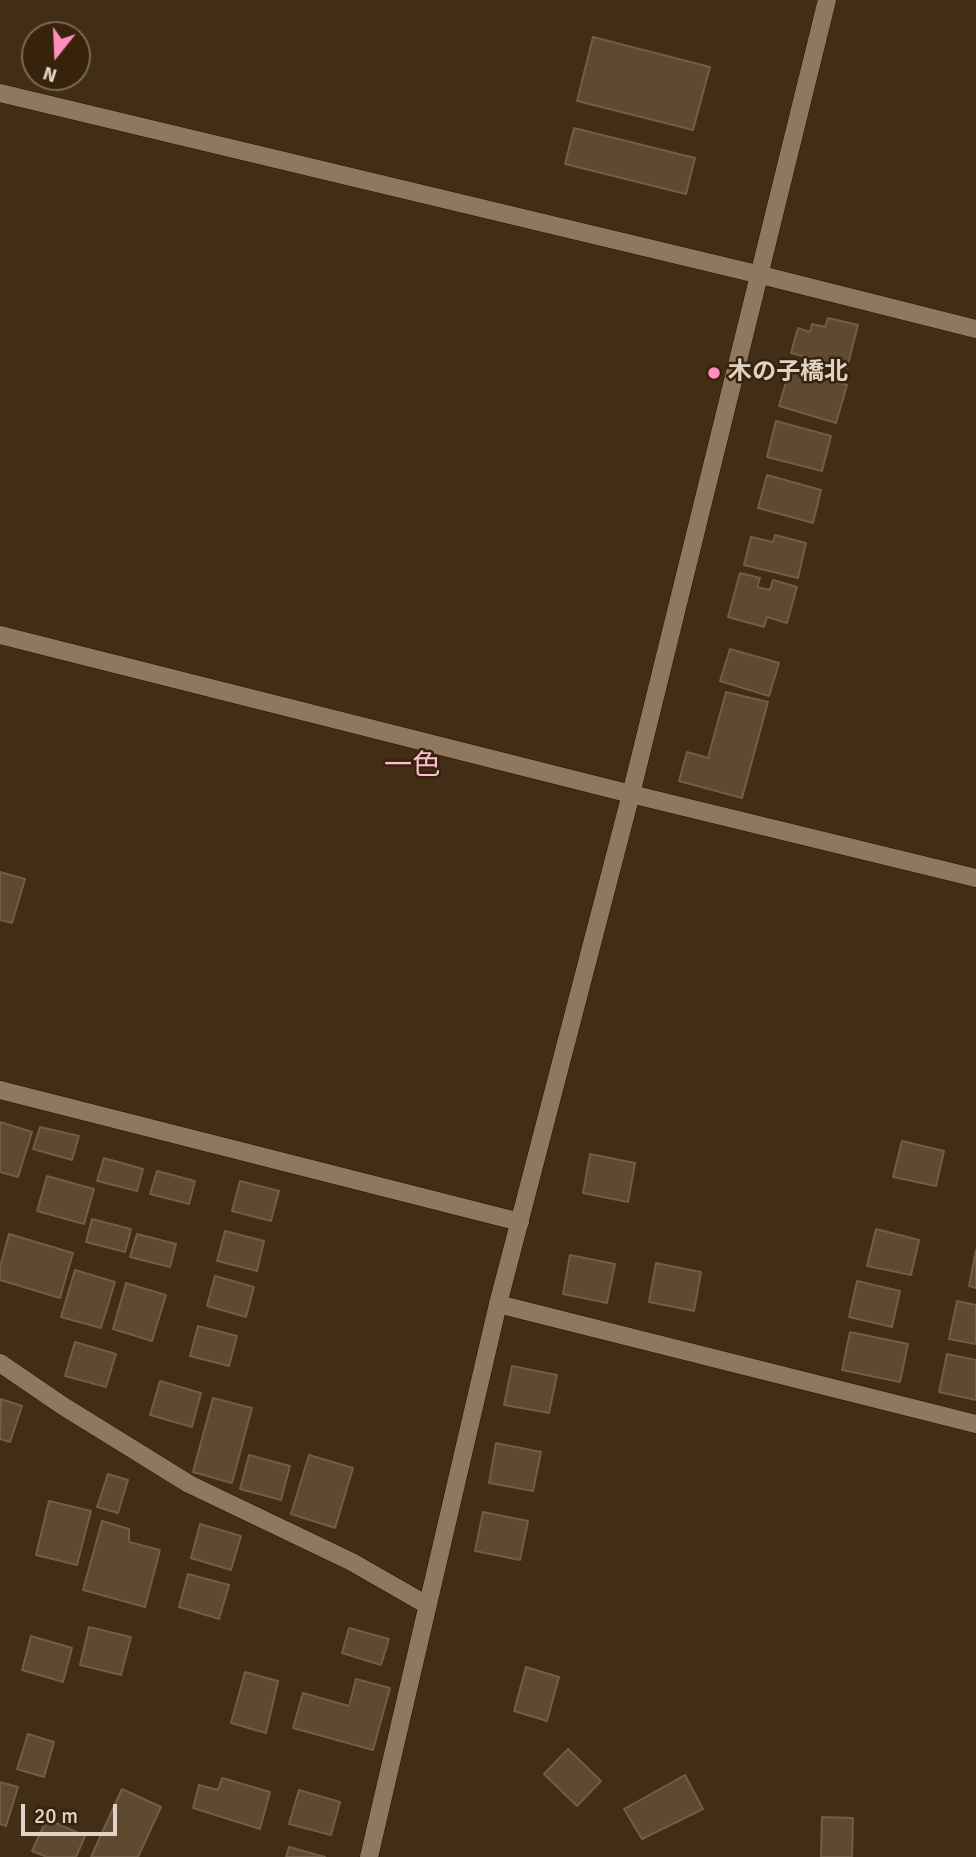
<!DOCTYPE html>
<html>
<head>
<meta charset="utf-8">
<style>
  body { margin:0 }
  #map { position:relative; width:976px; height:1857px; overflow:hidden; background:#422d16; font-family:Signika,sans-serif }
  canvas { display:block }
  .north { position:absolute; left:21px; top:21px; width:70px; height:70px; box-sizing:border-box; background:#37230c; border:2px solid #7b6956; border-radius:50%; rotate:198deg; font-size:19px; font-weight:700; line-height:28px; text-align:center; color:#e0d3c6 }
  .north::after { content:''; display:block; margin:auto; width:24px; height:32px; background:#fe8ebc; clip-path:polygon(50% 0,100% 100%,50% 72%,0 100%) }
  .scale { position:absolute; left:21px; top:1804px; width:96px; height:32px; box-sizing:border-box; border:4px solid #e0d3c6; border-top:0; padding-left:9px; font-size:21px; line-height:24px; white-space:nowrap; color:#e0d3c6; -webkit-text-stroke:5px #37230c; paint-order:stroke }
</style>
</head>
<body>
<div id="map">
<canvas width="976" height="1857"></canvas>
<div class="north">N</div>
<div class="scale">20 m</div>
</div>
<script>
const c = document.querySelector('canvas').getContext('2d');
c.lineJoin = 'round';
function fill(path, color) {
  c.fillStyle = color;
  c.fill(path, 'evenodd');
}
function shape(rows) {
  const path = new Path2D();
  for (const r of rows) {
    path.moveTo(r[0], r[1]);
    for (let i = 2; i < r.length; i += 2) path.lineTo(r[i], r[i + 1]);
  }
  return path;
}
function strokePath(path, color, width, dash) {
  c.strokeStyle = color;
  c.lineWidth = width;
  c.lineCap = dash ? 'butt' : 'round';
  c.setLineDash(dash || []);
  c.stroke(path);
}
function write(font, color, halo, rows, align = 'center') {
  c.font = font + ' Signika,"Noto Sans JP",sans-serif';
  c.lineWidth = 5;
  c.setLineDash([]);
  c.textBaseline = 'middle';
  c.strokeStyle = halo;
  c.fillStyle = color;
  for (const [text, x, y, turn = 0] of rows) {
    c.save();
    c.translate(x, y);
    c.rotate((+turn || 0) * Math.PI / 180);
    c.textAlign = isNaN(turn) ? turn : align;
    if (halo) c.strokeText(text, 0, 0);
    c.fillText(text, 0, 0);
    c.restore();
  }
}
const building = shape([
  [593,37,710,67,693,130,577,101,593,37],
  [574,128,695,158,686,194,565,164,574,128],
  [828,318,858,325,847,368,791,353,798,328,810,332,812,324,825,327,828,318],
  [790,369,847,385,836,423,779,406,790,369],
  [776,421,831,436,822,471,767,457,776,421],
  [767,475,821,490,813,523,758,508,767,475],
  [775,535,806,543,798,578,744,565,751,537,773,542,775,535],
  [740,573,760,578,757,587,770,590,773,580,797,587,787,623,767,617,764,627,728,617,740,573],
  [730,649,779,663,769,696,720,681,730,649],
  [726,692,768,702,742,798,679,781,687,752,708,758,726,692],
  [0,872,25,879,12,923,0,920,0,872],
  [0,1122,32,1132,18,1177,0,1172,0,1122],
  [40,1127,79,1136,72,1160,33,1149,40,1127],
  [902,1141,944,1151,936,1186,893,1177,902,1141],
  [590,1154,635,1163,628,1202,583,1193,590,1154],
  [104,1158,143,1169,137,1191,97,1181,104,1158],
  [157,1171,195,1181,189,1204,150,1194,157,1171],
  [47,1176,94,1189,84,1224,37,1211,47,1176],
  [240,1181,279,1191,271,1221,232,1211,240,1181],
  [92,1219,131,1229,125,1252,86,1242,92,1219],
  [876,1229,919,1240,911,1275,867,1266,876,1229],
  [225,1231,264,1241,257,1271,217,1261,225,1231],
  [9,1234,73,1253,60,1298,0,1280,0,1267,9,1234],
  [137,1234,176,1244,170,1267,130,1257,137,1234],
  [976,1250,976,1288,969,1286,976,1250],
  [570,1255,615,1264,607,1303,563,1294,570,1255],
  [656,1263,701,1272,694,1311,649,1302,656,1263],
  [75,1270,115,1282,101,1328,61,1317,75,1270],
  [215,1276,254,1287,246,1317,207,1306,215,1276],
  [857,1281,900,1291,892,1327,849,1317,857,1281],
  [126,1283,166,1295,152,1341,113,1329,126,1283],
  [957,1301,976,1305,976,1344,949,1339,957,1301],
  [198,1326,237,1336,229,1366,190,1356,198,1326],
  [850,1332,908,1344,900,1382,842,1370,850,1332],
  [75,1342,116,1354,106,1387,65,1376,75,1342],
  [947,1354,976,1360,976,1400,939,1392,947,1354],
  [512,1366,557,1375,549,1413,504,1405,512,1366],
  [160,1381,201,1393,192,1427,150,1415,160,1381],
  [213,1398,252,1408,232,1483,193,1472,213,1398],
  [1,1399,22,1406,10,1442,0,1439,1,1399],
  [496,1443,541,1452,533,1491,489,1483,496,1443],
  [249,1455,290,1466,281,1500,240,1489,249,1455],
  [309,1455,353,1468,335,1528,291,1514,309,1455],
  [108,1474,128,1480,118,1513,97,1507,108,1474],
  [49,1501,91,1511,77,1565,36,1555,49,1501],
  [483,1512,528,1521,520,1560,475,1551,483,1512],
  [102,1521,129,1529,129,1542,160,1550,145,1607,83,1590,102,1521],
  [200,1524,241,1536,231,1570,191,1558,200,1524],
  [188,1574,229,1585,219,1619,179,1607,188,1574],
  [89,1627,131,1637,121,1675,80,1665,89,1627],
  [349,1628,389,1639,381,1665,342,1653,349,1628],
  [31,1636,72,1648,63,1682,22,1670,31,1636],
  [526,1667,559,1677,547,1721,514,1711,526,1667],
  [245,1672,278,1681,266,1733,231,1723,245,1672],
  [356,1679,390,1688,373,1750,293,1728,303,1693,349,1706,356,1679],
  [28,1734,54,1742,44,1777,17,1769,28,1734],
  [568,1749,601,1781,577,1806,544,1774,568,1749],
  [685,1775,703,1809,642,1839,624,1809,685,1775],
  [222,1778,270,1792,260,1829,193,1808,199,1785,218,1790,222,1778],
  [0,1782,18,1787,6,1826,0,1824,0,1782],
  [122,1789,161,1807,138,1857,91,1857,122,1789],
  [299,1790,340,1802,331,1835,289,1824,299,1790],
  [822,1817,853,1818,852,1857,821,1857,822,1817],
  [47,1819,85,1836,76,1857,47,1857,32,1851,47,1819],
  [289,1847,325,1857,286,1857,289,1847]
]);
const minor = shape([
  [0,93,761,275,976,329],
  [0,635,631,794,976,878],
  [0,1090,520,1222],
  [498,1304,976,1424],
  [0,1363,63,1406,189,1484,352,1562,427,1605]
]);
const tertiary = shape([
  [369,1857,498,1304,631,794,827,0]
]);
const markers = [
  [714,373,7,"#fe8ebc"]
];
const poiNames = [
  ["木の子橋北",728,373]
];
const quarterNames = [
  ["一色",412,767]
];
fill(building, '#5f4931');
strokePath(building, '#745d45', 2);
strokePath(minor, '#281500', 19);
strokePath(tertiary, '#281500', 19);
strokePath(minor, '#90785f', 18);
strokePath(tertiary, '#90785f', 18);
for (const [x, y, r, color] of markers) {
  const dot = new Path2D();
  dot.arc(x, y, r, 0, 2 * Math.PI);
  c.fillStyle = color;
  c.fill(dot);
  strokePath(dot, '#37230c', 2.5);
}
write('bold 24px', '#e0d3c6', '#37230c', poiNames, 'left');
write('28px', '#fcbcd4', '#37230c', quarterNames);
</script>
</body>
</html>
